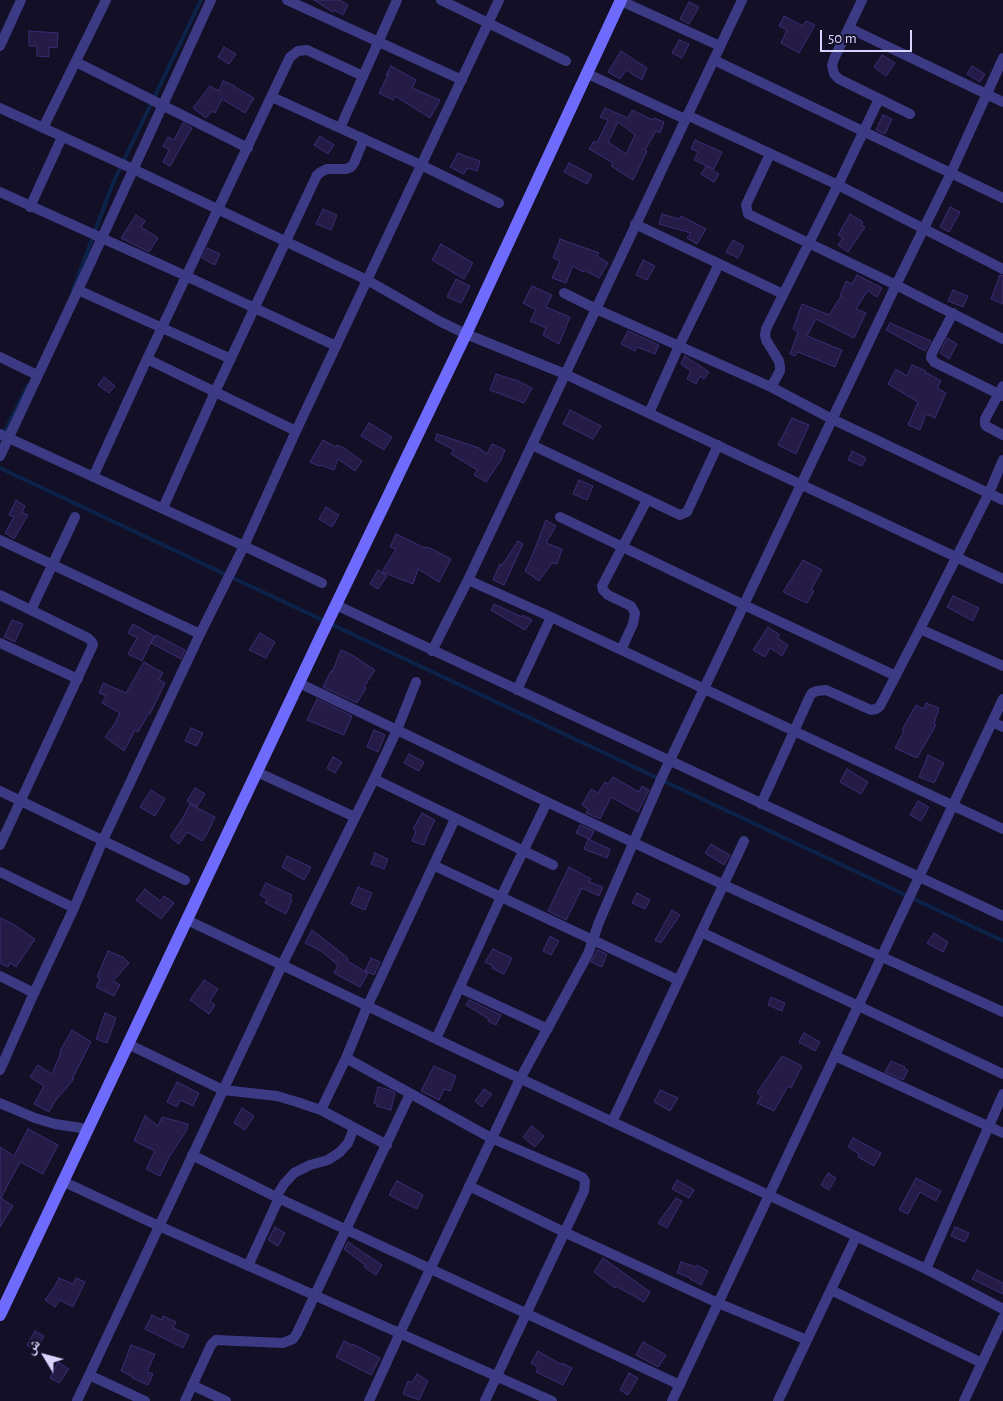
<!DOCTYPE html>
<html>
<head>
<meta charset="utf-8">
<style>
  body { margin:0 }
  #map { position:relative; width:1003px; height:1401px; overflow:hidden; background:#130f26; font-family:"Alegreya Sans","Noto Naskh Arabic",sans-serif }
  canvas { display:block }
  .north { position:absolute; left:20px; top:1331px; width:50px; height:50px; -webkit-text-stroke:4px #130f26; paint-order:stroke; rotate:307deg; font-size:14px; font-weight:700; line-height:20px; text-align:center; color:#d9d4ff }
  .north::after { content:''; display:block; margin:auto; width:18px; height:22px; background:#d9d4ff; clip-path:polygon(50% 0,100% 100%,50% 72%,0 100%) }
  .scale { position:absolute; left:820px; top:30px; width:92px; height:22px; box-sizing:border-box; border:2px solid #d9d4ff; border-top:0; padding-left:6px; font-size:15px; line-height:18px; white-space:nowrap; color:#d9d4ff; -webkit-text-stroke:4px #130f26; paint-order:stroke }
</style>
</head>
<body>
<div id="map">
<canvas width="1003" height="1401"></canvas>
<div class="north">ش</div>
<div class="scale">50 m</div>
</div>
<script>
const c = document.querySelector('canvas').getContext('2d');
c.lineJoin = 'round';
function shape(rows) {
  const path = new Path2D();
  for (const r of rows) {
    path.moveTo(r[0], r[1]);
    for (let i = 2; i < r.length; i += 2) path.lineTo(r[i], r[i + 1]);
  }
  return path;
}
function strokePath(path, color, width, dash) {
  c.strokeStyle = color;
  c.lineWidth = width;
  c.lineCap = dash ? 'butt' : 'round';
  c.setLineDash(dash || []);
  c.stroke(path);
}
function fill(path, color) {
  c.fillStyle = color;
  c.fill(path, 'evenodd');
}
const stream = shape([
  [73,290,113,183,201,0],
  [0,441,28,385],
  [0,468,1003,941]
]);
const building = shape([
  [314,0,340,0,348,5,343,15,334,10,333,12,314,0],
  [689,2,699,7,689,24,680,19,689,2],
  [784,16,803,26,806,21,815,25,799,53,781,43,787,30,779,26,784,16],
  [29,31,58,33,57,48,49,47,49,57,37,56,37,46,29,46,29,31],
  [679,40,689,44,682,58,672,53,679,40],
  [224,47,236,54,229,64,218,57,224,47],
  [621,51,647,68,642,80,626,70,620,79,608,72,621,51],
  [882,55,895,63,886,76,874,67,882,55],
  [391,66,416,80,412,88,440,100,430,118,395,96,393,100,379,93,388,75,386,75,391,66],
  [972,66,985,74,980,82,967,74,972,66],
  [223,81,235,86,235,87,254,98,245,113,222,99,215,113,212,111,206,118,193,108,210,86,219,91,223,81],
  [605,108,628,118,632,110,653,120,654,118,664,122,660,133,656,131,645,150,647,151,633,180,611,166,613,163,589,149,594,141,597,143,608,120,600,117,605,108],
  [618,122,635,135,626,154,608,142,618,122],
  [883,115,892,119,885,134,876,130,883,115],
  [183,123,192,128,170,166,163,162,169,150,163,146,168,137,174,140,183,123],
  [320,136,334,145,328,154,314,145,320,136],
  [695,140,722,152,714,169,694,160,698,152,691,149,695,140],
  [458,153,465,156,480,161,477,171,467,168,464,174,450,167,458,153],
  [569,163,592,175,587,184,564,172,569,163],
  [706,166,719,174,714,182,701,174,706,166],
  [950,207,960,212,949,232,940,227,950,207],
  [323,209,337,215,331,230,316,224,323,209],
  [662,214,679,219,681,216,706,229,697,244,687,238,691,233,659,224,662,214],
  [850,214,863,222,861,225,865,227,848,252,838,245,843,238,838,235,850,214],
  [136,215,145,221,141,227,158,238,149,252,121,238,136,215],
  [560,239,599,253,597,256,608,263,599,278,584,270,583,272,573,266,566,283,552,278,560,261,553,258,560,239],
  [733,240,744,246,738,258,726,252,733,240],
  [441,244,473,263,464,279,432,260,441,244],
  [207,248,220,254,215,265,202,258,207,248],
  [643,260,655,266,647,280,636,275,643,260],
  [857,275,882,288,877,297,868,291,868,290,856,309,866,313,854,338,816,319,807,336,842,350,835,367,798,352,795,356,790,354,798,332,793,329,802,304,829,315,841,296,840,296,846,281,852,284,857,275],
  [1000,275,1003,276,1003,304,991,299,1000,275],
  [456,279,470,286,461,303,447,297,456,279],
  [532,286,552,295,546,307,570,317,559,344,543,335,546,328,530,321,536,310,523,303,532,286],
  [953,290,968,296,963,307,948,301,953,290],
  [890,323,931,341,925,351,886,330,890,323],
  [628,331,659,345,655,354,637,347,635,351,621,344,628,331],
  [947,338,957,344,949,359,940,353,947,338],
  [685,356,709,372,704,379,700,376,696,384,687,379,691,371,681,364,685,356],
  [912,365,926,371,925,372,941,381,937,388,946,393,935,418,926,414,920,430,908,425,918,402,888,384,896,369,907,376,912,365],
  [496,374,518,381,532,388,524,403,490,390,496,374],
  [104,377,115,386,109,393,98,385,104,377],
  [570,410,601,426,593,439,563,424,570,410],
  [792,418,809,425,796,454,778,445,792,418],
  [369,423,392,437,384,450,361,436,369,423],
  [437,434,479,448,487,454,492,444,505,450,501,460,486,482,474,475,477,470,451,454,454,450,435,440,437,434],
  [323,440,336,447,337,445,344,448,362,461,355,471,338,459,334,470,320,465,319,466,310,462,323,440],
  [852,451,866,458,862,466,848,460,852,451],
  [579,480,593,486,587,500,573,494,579,480],
  [16,500,25,506,22,512,28,515,14,539,5,533,14,517,9,515,16,500],
  [326,507,339,515,332,527,319,519,326,507],
  [546,520,556,526,546,543,562,549,557,564,552,563,539,581,525,571,532,556,546,520],
  [396,534,425,548,426,547,430,548,451,559,439,582,418,569,413,584,382,572,396,549,390,547,396,534],
  [518,541,523,544,504,585,493,580,500,564,502,565,518,541],
  [803,560,822,570,811,590,814,591,807,603,783,592,803,560],
  [378,570,387,576,378,589,370,584,378,570],
  [953,596,979,608,973,621,947,607,953,596],
  [494,604,522,617,523,615,532,620,525,630,491,610,494,604],
  [12,620,23,624,15,642,4,637,12,620],
  [133,624,154,636,142,661,128,654,137,638,128,633,133,624],
  [768,627,780,635,777,638,788,645,782,656,770,648,765,657,753,650,768,627],
  [260,633,275,642,266,658,249,650,260,633],
  [156,635,185,650,181,659,151,643,156,635],
  [341,650,352,655,375,670,364,687,366,688,357,703,323,687,331,671,332,672,341,650],
  [144,662,163,673,159,680,165,683,150,714,149,713,138,732,135,730,124,751,105,737,115,723,120,713,102,703,106,696,99,693,103,683,126,693,144,662],
  [317,699,352,716,344,735,307,720,317,699],
  [926,703,939,708,934,724,936,725,917,758,895,748,904,731,902,730,916,705,924,709,926,703],
  [191,728,203,733,197,746,185,741,191,728],
  [374,730,385,735,378,752,367,747,374,730],
  [409,754,424,762,419,771,404,763,409,754],
  [928,755,944,763,934,783,919,777,928,755],
  [333,757,342,762,335,773,327,768,333,757],
  [847,769,868,782,861,794,840,782,847,769],
  [613,777,639,792,642,786,649,790,638,812,611,797,600,819,586,813,588,809,582,805,591,789,598,793,605,782,608,784,613,777],
  [195,788,205,794,197,807,187,801,195,788],
  [151,790,165,799,155,816,140,807,151,790],
  [918,801,929,807,921,821,910,815,918,801],
  [190,804,215,817,207,834,202,841,187,832,179,844,170,837,184,816,190,804],
  [422,813,435,820,430,830,424,845,412,841,416,831,413,829,422,813],
  [580,825,594,831,590,839,576,833,580,825],
  [588,839,610,849,607,858,584,849,588,839],
  [711,844,730,855,724,865,705,853,711,844],
  [375,853,388,859,384,869,371,864,375,853],
  [287,856,311,867,304,880,282,867,287,856],
  [569,867,591,879,589,882,603,887,599,896,582,888,566,920,548,911,569,867],
  [266,883,292,895,290,899,292,900,286,914,265,903,267,899,260,895,266,883],
  [358,887,372,893,365,910,351,904,358,887],
  [145,889,160,901,164,896,174,903,161,919,136,900,145,889],
  [637,893,650,900,645,909,632,903,637,893],
  [672,910,680,915,661,943,655,940,672,910],
  [0,918,13,924,35,939,16,967,10,963,8,967,0,963,0,918],
  [312,930,348,958,347,961,368,973,360,987,334,973,338,965,321,951,305,943,312,930],
  [934,933,948,942,943,952,927,943,934,933],
  [550,936,559,941,551,955,543,951,550,936],
  [493,949,512,958,504,974,492,968,493,966,485,962,493,949],
  [597,950,607,954,602,967,591,962,597,950],
  [108,951,123,957,129,963,113,981,120,985,114,996,96,987,100,979,97,977,108,951],
  [371,958,380,962,374,975,365,971,371,958],
  [204,980,218,989,210,1001,215,1005,209,1014,190,1000,204,980],
  [771,997,785,1003,782,1011,768,1005,771,997],
  [469,1000,501,1015,496,1025,488,1021,489,1019,466,1005,469,1000],
  [105,1013,116,1018,107,1043,96,1039,105,1013],
  [72,1030,91,1042,72,1079,74,1079,55,1101,49,1112,34,1104,44,1086,30,1077,38,1065,52,1074,61,1052,60,1051,72,1030],
  [804,1033,820,1042,815,1051,799,1042,804,1033],
  [782,1056,802,1066,791,1088,788,1086,774,1111,757,1103,761,1096,757,1093,782,1056],
  [891,1061,905,1067,904,1068,908,1070,903,1080,885,1072,891,1061],
  [434,1066,456,1076,450,1091,444,1089,439,1100,421,1091,434,1066],
  [177,1082,199,1093,193,1106,180,1100,177,1107,167,1102,177,1082],
  [378,1087,390,1090,395,1093,391,1110,376,1106,377,1104,374,1103,378,1087],
  [484,1089,492,1094,482,1107,475,1101,484,1089],
  [660,1090,678,1098,670,1111,654,1102,660,1090],
  [242,1108,254,1116,245,1130,234,1123,242,1108],
  [145,1116,158,1126,162,1117,188,1124,187,1130,169,1157,160,1176,146,1169,155,1151,134,1141,145,1116],
  [532,1126,544,1136,535,1147,523,1137,532,1126],
  [28,1129,58,1145,43,1174,20,1162,1,1198,13,1206,0,1227,0,1147,14,1156,28,1129],
  [853,1138,881,1153,874,1166,858,1157,859,1154,848,1147,853,1138],
  [828,1173,836,1178,829,1190,821,1185,828,1173],
  [916,1178,941,1191,936,1201,920,1192,908,1214,899,1210,916,1178],
  [677,1180,694,1190,689,1198,672,1189,677,1180],
  [397,1181,423,1195,417,1209,389,1195,397,1181],
  [676,1198,682,1201,667,1228,658,1223,676,1198],
  [275,1227,285,1233,278,1246,268,1240,275,1227],
  [955,1227,969,1233,965,1242,951,1236,955,1227],
  [348,1242,382,1265,376,1275,364,1267,365,1265,344,1249,348,1242],
  [603,1258,650,1292,644,1302,616,1286,615,1288,594,1272,603,1258],
  [681,1262,696,1267,697,1265,708,1271,701,1285,690,1279,691,1278,677,1273,681,1262],
  [977,1270,1003,1283,1003,1294,972,1279,977,1270],
  [59,1278,73,1284,76,1278,85,1282,73,1307,60,1300,55,1307,45,1300,55,1286,59,1278],
  [152,1315,162,1320,163,1316,176,1322,173,1328,189,1335,183,1348,145,1329,152,1315],
  [35,1331,44,1336,36,1350,27,1345,35,1331],
  [344,1341,352,1345,353,1344,380,1358,371,1375,336,1357,344,1341],
  [643,1342,666,1355,658,1367,636,1355,643,1342],
  [131,1345,155,1354,147,1372,153,1374,148,1385,132,1378,133,1377,121,1371,131,1345],
  [538,1351,562,1365,562,1363,572,1368,563,1385,536,1372,538,1367,531,1363,538,1351],
  [58,1362,69,1369,59,1383,50,1378,58,1362],
  [629,1373,638,1378,628,1395,620,1390,629,1373],
  [417,1374,428,1381,419,1400,403,1394,408,1381,412,1382,417,1374]
]);
const street = shape([
  [287,0,462,80],
  [441,0,566,61],
  [862,0,834,59,832,65,834,74,839,79,910,114],
  [621,1,720,46],
  [849,28,1003,102],
  [0,46,21,0],
  [714,60,1003,198],
  [76,62,248,148],
  [588,74,685,119],
  [272,97,421,165,499,203],
  [0,108,133,169,367,280,441,322,466,334,565,374,1003,579],
  [687,115,838,185,1003,269],
  [43,128,106,0],
  [340,128,397,0],
  [770,154,746,205,748,214,896,285,1003,339],
  [0,192,186,276,336,346],
  [30,207,62,137],
  [635,224,783,294],
  [78,290,231,359],
  [564,293,596,309,771,387,832,419,1003,500],
  [953,313,932,353,931,358,933,360,934,362,1003,396],
  [0,357,37,375],
  [147,359,296,431],
  [1003,386,985,419,985,424,986,426,1003,435],
  [771,387,780,371,780,367,779,361,766,340,765,335,766,329,838,185,879,99],
  [649,413,679,346,719,264],
  [0,434,244,546,322,583],
  [532,445,680,515,687,512,718,445],
  [0,456,78,290,211,0],
  [93,477,147,359,290,57,298,51,307,50,363,76],
  [163,508,215,392,317,175,321,172,327,169,346,169,351,167,354,163,364,139],
  [560,517,744,605,896,676],
  [0,540,200,634],
  [468,580,551,617,1003,829],
  [0,595,88,638,92,642,93,645,0,845],
  [336,605,1003,916],
  [31,610,75,517],
  [920,629,1003,666],
  [0,643,78,679],
  [621,650,633,624,635,613,631,606,608,595,603,590,602,586,647,500],
  [432,651,468,580,742,0],
  [299,683,547,802,724,885,1003,1012],
  [517,690,551,617],
  [992,722,1003,727],
  [257,772,355,817],
  [374,779,553,865],
  [0,791,185,880],
  [761,804,810,696,812,693,817,691,826,690,871,710,876,709,880,706,920,629,989,493,1003,460],
  [435,866,678,980],
  [0,872,74,908],
  [187,920,282,965,436,1039,926,1269,1003,1309],
  [701,932,1003,1074],
  [0,976,34,993],
  [460,988,548,1029],
  [436,1039,501,897,547,802],
  [128,1044,223,1090,277,1096,297,1102,321,1110,387,1145],
  [835,1056,1003,1133],
  [346,1058,491,1138,582,1177,585,1181,584,1191,485,1401],
  [0,1070,34,993,74,908,103,840,200,634,244,546,296,431,499,0],
  [0,1103,35,1118,55,1124,88,1129],
  [321,1110,346,1058,367,1007,455,819],
  [612,1122,744,841],
  [192,1155,276,1197,680,1385],
  [62,1181,159,1226,552,1401],
  [469,1186,564,1232,718,1303,807,1340],
  [276,1197,284,1184,294,1173,310,1165,328,1160,340,1152,348,1143,354,1128],
  [248,1266,279,1198],
  [926,1269,1003,1094],
  [831,1290,982,1363],
  [89,1375,145,1401],
  [192,1385,226,1401],
  [77,1401,282,965,374,779,397,730,416,682],
  [185,1401,211,1345,216,1340,283,1343,293,1339,297,1333,410,1094],
  [369,1401,400,1333,520,1079,588,954,599,922,661,779,896,285,951,173,1003,58],
  [672,1401,1003,699],
  [778,1401,856,1237],
  [964,1401,1003,1318]
]);
const secondary = shape([
  [0,1315,321,636,466,334,621,0]
]);
strokePath(stream, '#0c2248', 4);
fill(building, '#241b47');
strokePath(building, '#3b2d73', 1);
strokePath(street, '#3d3a85', 10);
strokePath(secondary, '#6f6bff', 12);
</script>
</body>
</html>
